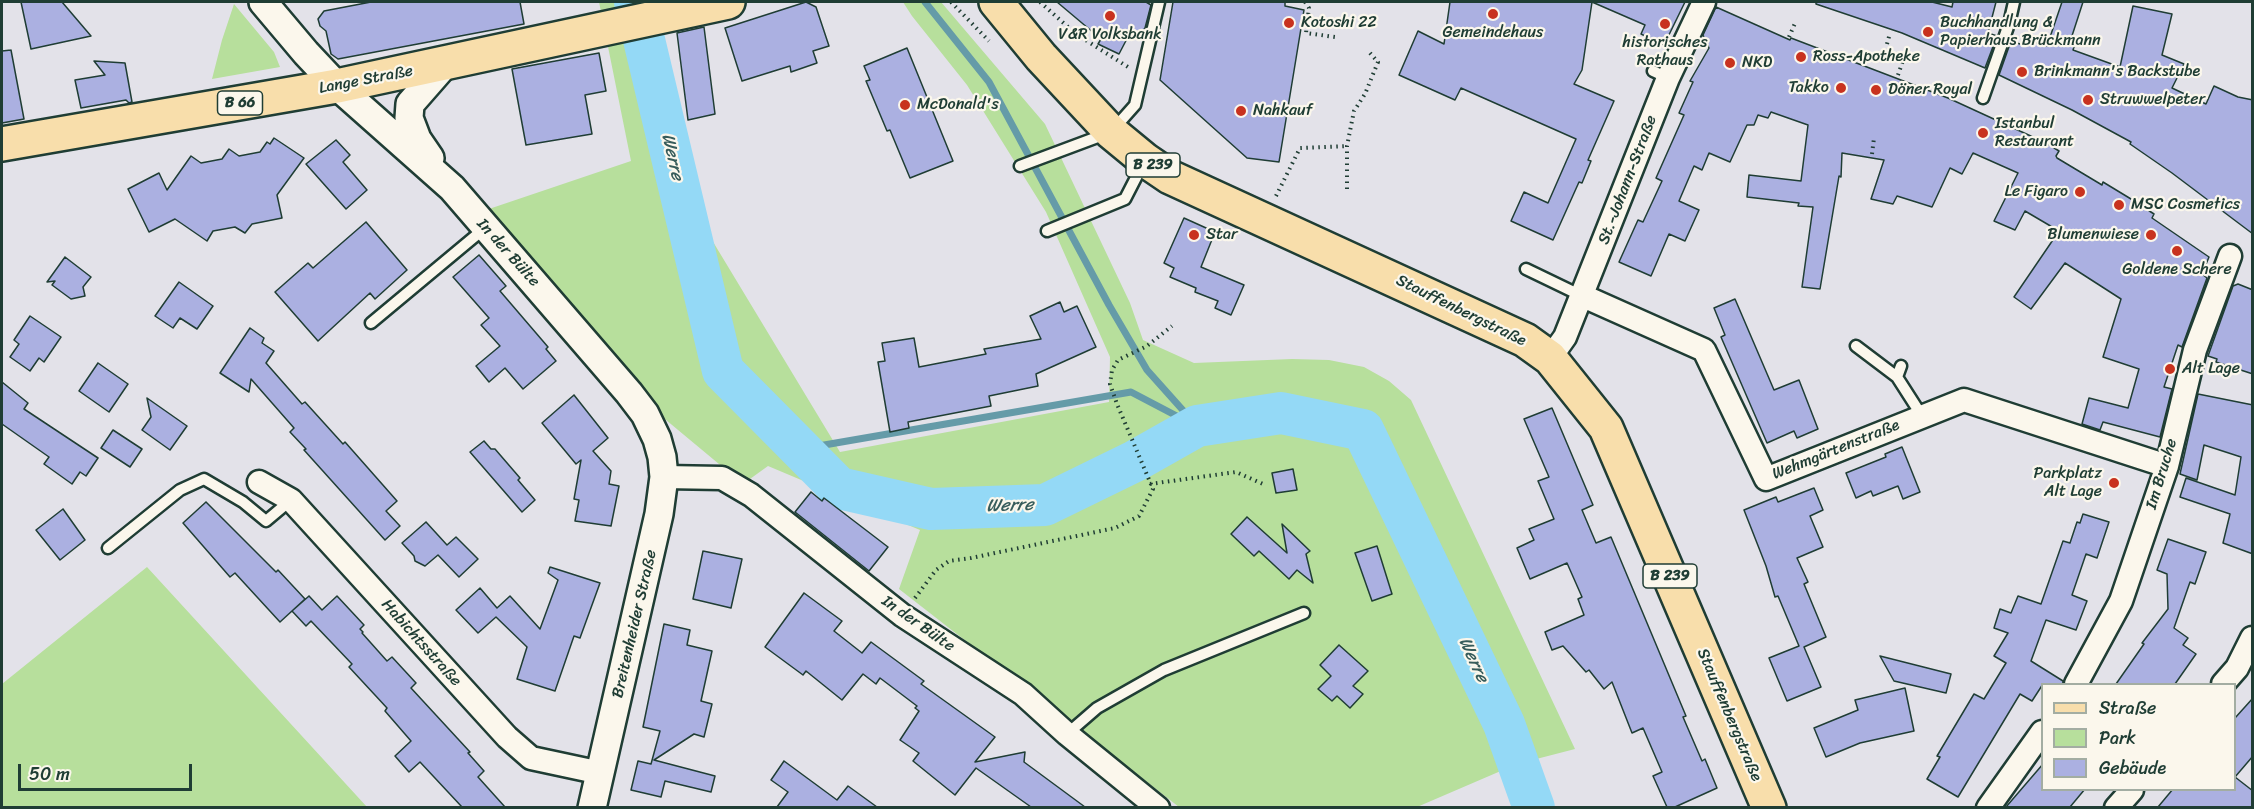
<!DOCTYPE html>
<html>
<head>
<meta charset="utf-8">
<style>
  body { margin:0 }
  #map { position:relative; width:2254px; height:809px; overflow:hidden; background:#e3e2e9; font-family:Sriracha,sans-serif }
  canvas { display:block }
  .frame { position:absolute; inset:0; border:3px solid #1f3d34; pointer-events:none }
  .legend { position:absolute; left:2041px; top:683px; width:195px; height:108px; box-sizing:border-box; background:#fbf7ec; border:2px solid #a3ada2; margin:0; padding:8px 10px; list-style:none; font-size:18px; color:#1f3d34 }
  .legend li { display:flex; align-items:center; gap:12px; height:30px }
  .legend b { width:30px; border:2px solid #a3ada2 }
  .scale { position:absolute; left:18px; top:764px; width:174px; height:27px; box-sizing:border-box; border:3px solid #1f3d34; border-top:0; padding-left:8px; font-size:18px; line-height:21px; white-space:nowrap; color:#1f3d34; -webkit-text-stroke:4px #fbf7ec; paint-order:stroke }
</style>
</head>
<body>
<div id="map">
<canvas width="2254" height="809"></canvas>
<div class="frame"></div>
<ul class="legend">
<li><b style="height:8px;background:#f8deab"></b>Straße</li>
<li><b style="height:16px;background:#b7df9c"></b>Park</li>
<li><b style="height:16px;background:#abb0e1"></b>Gebäude</li>
</ul>
<div class="scale">50 m</div>
</div>
<script>
const c = document.querySelector('canvas').getContext('2d');
c.lineJoin = 'round';
function fill(path, color) {
  c.fillStyle = color;
  c.fill(path, 'evenodd');
}
function shape(rows) {
  const path = new Path2D();
  for (const r of rows) {
    path.moveTo(r[0], r[1]);
    for (let i = 2; i < r.length; i += 2) path.lineTo(r[i], r[i + 1]);
  }
  return path;
}
function strokePath(path, color, width, dash) {
  c.strokeStyle = color;
  c.lineWidth = width;
  c.lineCap = dash ? 'butt' : 'round';
  c.setLineDash(dash || []);
  c.stroke(path);
}
function write(font, color, halo, rows, align = 'center') {
  c.font = font + ' Sriracha,sans-serif';
  c.lineWidth = 4.5;
  c.setLineDash([]);
  c.textBaseline = 'middle';
  c.strokeStyle = halo;
  c.fillStyle = color;
  for (const [text, x, y, turn = 0] of rows) {
    c.save();
    c.translate(x, y);
    c.rotate((+turn || 0) * Math.PI / 180);
    c.textAlign = isNaN(turn) ? turn : align;
    if (halo) c.strokeText(text, 0, 0);
    c.fillText(text, 0, 0);
    c.restore();
  }
}
const green = shape([
  [599,2,653,2,695,212,840,452,1109,402,1110,357,1046,212,967,85,912,16,903,2,941,2,1045,124,1130,303,1143,340,1194,363,1292,359,1329,360,1364,367,1389,381,1411,400,1575,749,1517,764,1417,807,1179,807,899,589,920,530,768,466,743,484,648,405,480,212,631,161],
  [234,4,274,52,280,67,212,79,222,40],
  [147,567,367,807,2,807,2,684]
]);
const stream = shape([
  [925,2,989,82,1109,305,1147,370,1197,426],
  [801,449,1131,392,1192,424]
]);
const river = shape([
  [635,2,723,371,839,488,931,509,1045,505,1135,461,1197,426,1281,413,1363,430,1504,724,1534,808]
]);
const building = shape([
  [21,2,62,2,91,36,31,49,21,2],
  [371,2,520,2,524,24,338,59,331,54,326,31,320,26,318,19,324,11,371,2],
  [806,2,816,7,829,46,813,51,817,63,791,72,790,66,742,81,725,28,806,2],
  [1057,2,1146,2,1151,5,1145,28,1138,37,1131,31,1119,54,1098,44,1101,39,1057,2],
  [1173,2,1285,2,1285,6,1304,10,1279,162,1247,158,1160,80,1173,2],
  [1450,2,1685,2,1664,45,1641,34,1645,25,1592,2,1582,70,1574,84,1614,101,1588,160,1591,161,1582,183,1579,182,1553,240,1511,221,1524,192,1548,203,1576,139,1461,88,1455,100,1399,75,1418,31,1444,44,1450,2],
  [1816,2,1932,2,1952,7,1953,2,1996,2,1988,33,1997,36,1985,68,1902,33,1816,4,1816,2],
  [2062,2,2083,2,2070,42,2075,44,2073,50,2120,67,2133,6,2172,14,2162,55,2184,64,2172,88,2206,104,2214,86,2238,97,2253,100,2253,234,2172,173,2130,144,2131,142,2072,110,1999,75,2011,41,2023,45,2025,40,2047,46,2062,2],
  [1716,7,1790,40,1791,38,1948,98,2046,143,2059,151,2056,156,2057,158,2102,185,2103,182,2131,199,2154,214,2152,218,2209,257,2202,274,2207,278,2182,347,2178,345,2164,387,2172,389,2160,437,2103,422,2100,430,2082,424,2089,398,2128,408,2139,369,2103,357,2121,299,2065,263,2031,309,2014,297,2059,231,2025,211,2015,230,1994,221,2018,173,1973,153,1962,174,1950,168,1932,207,1897,196,1893,204,1871,199,1884,160,1842,153,1841,177,1839,176,1820,289,1802,287,1813,207,1798,206,1799,203,1747,197,1749,175,1801,181,1808,125,1771,112,1768,118,1758,115,1754,125,1747,125,1730,162,1709,153,1702,170,1694,166,1679,201,1699,210,1685,241,1669,234,1651,276,1619,262,1638,220,1643,222,1662,181,1656,178,1684,115,1679,113,1693,82,1690,81,1709,48,1703,35,1716,7],
  [704,27,715,114,688,120,677,33,704,27],
  [907,48,953,161,910,178,890,130,887,131,866,81,870,80,864,66,907,48],
  [11,50,24,119,2,123,2,51,11,50],
  [599,53,606,91,585,95,592,134,526,145,512,69,599,53],
  [94,61,125,63,132,102,129,103,126,100,81,108,75,80,105,75,94,61],
  [274,138,304,158,277,195,282,218,252,224,245,233,235,227,213,231,207,241,175,219,149,232,128,189,159,173,167,190,191,156,201,163,222,159,229,149,239,156,260,152,267,142,270,144,274,138],
  [336,140,350,155,343,162,367,190,346,209,306,164,336,140],
  [1184,218,1215,232,1201,267,1244,285,1231,315,1215,308,1218,301,1195,292,1196,288,1170,277,1174,268,1164,263,1184,218],
  [366,222,407,270,375,299,370,293,318,341,275,292,308,263,313,268,366,222],
  [479,255,506,286,500,291,548,347,546,349,556,361,523,389,505,368,489,382,476,366,500,346,481,325,489,318,453,277,479,255],
  [65,257,91,277,83,287,85,296,71,299,52,285,55,281,47,282,65,257],
  [179,282,213,306,197,329,180,318,173,328,155,316,179,282],
  [2238,284,2253,290,2253,374,2216,362,2217,359,2208,356,2233,286,2238,284],
  [1735,299,1774,390,1799,380,1818,429,1797,438,1794,431,1767,443,1721,337,1725,335,1714,308,1735,299],
  [1060,302,1064,312,1077,306,1096,347,1036,374,1038,386,989,396,991,406,908,422,909,428,890,432,878,362,885,361,882,343,914,338,919,367,986,354,984,349,1041,339,1030,316,1060,302],
  [30,316,61,337,44,362,39,358,30,371,10,357,19,344,14,340,30,316],
  [250,328,264,338,262,343,274,351,266,363,302,404,305,402,343,444,345,442,397,501,386,511,400,526,385,540,304,450,306,449,290,432,294,428,251,379,249,392,220,373,250,328],
  [98,363,128,384,109,412,79,391,98,363],
  [2,382,28,403,24,409,98,458,86,476,80,472,72,484,44,464,49,457,2,424,2,382],
  [2198,394,2253,405,2253,554,2223,543,2230,514,2180,497,2186,478,2235,495,2241,457,2204,445,2197,480,2180,474,2198,394],
  [574,395,608,438,593,451,611,471,609,484,619,486,611,526,575,521,579,500,574,499,581,460,576,464,542,423,574,395],
  [147,398,187,426,170,450,142,430,151,417,147,398],
  [1552,408,1593,505,1582,510,1596,543,1611,537,1686,716,1683,717,1702,761,1705,759,1717,788,1675,807,1667,807,1653,776,1662,772,1643,728,1632,733,1612,682,1604,689,1589,670,1586,672,1563,646,1552,650,1545,632,1584,615,1578,599,1582,597,1567,563,1530,579,1517,548,1534,540,1529,529,1554,519,1538,481,1549,477,1524,419,1552,408],
  [113,430,142,449,130,467,101,448,113,430],
  [484,441,491,449,495,449,520,478,518,480,535,500,522,512,470,452,484,441],
  [1902,447,1920,492,1903,499,1898,486,1873,496,1871,491,1856,498,1846,473,1886,457,1885,454,1902,447],
  [1293,469,1297,490,1276,493,1272,473,1293,469],
  [1814,488,1823,510,1810,516,1823,547,1797,558,1808,582,1804,584,1826,637,1804,647,1821,687,1787,701,1769,658,1799,646,1778,596,1775,597,1766,566,1744,510,1776,497,1778,502,1814,488],
  [811,492,822,501,824,498,888,547,869,571,795,512,811,492],
  [206,502,276,572,278,570,305,599,280,622,235,573,230,577,183,523,206,502],
  [63,509,85,540,60,560,36,530,63,509],
  [2083,514,2109,522,2097,558,2086,554,2072,595,2087,601,2076,630,2046,620,2031,661,2063,681,2063,684,2043,684,2032,701,2020,694,1958,797,1927,779,1940,757,1937,756,1974,694,1984,699,2006,663,1994,656,2008,633,1994,628,2000,609,2011,613,2018,596,2041,604,2063,541,2070,543,2077,522,2080,523,2083,514],
  [1247,517,1287,553,1282,524,1310,551,1306,554,1313,583,1297,570,1289,579,1259,551,1254,556,1231,534,1247,517],
  [426,522,447,545,456,537,478,559,459,577,438,555,425,566,415,561,414,556,402,543,426,522],
  [2168,539,2206,552,2195,584,2190,582,2174,628,2188,638,2183,645,2196,654,2175,684,2116,684,2144,644,2142,643,2168,609,2167,574,2157,570,2168,539],
  [1377,546,1392,594,1372,601,1355,553,1377,546],
  [703,551,742,559,731,608,693,599,703,551],
  [550,567,600,583,580,638,574,636,555,691,517,679,527,647,496,617,478,633,456,610,480,588,497,608,510,596,540,629,558,580,548,573,550,567],
  [804,593,842,621,834,631,862,653,871,642,924,681,921,684,995,737,975,762,1025,752,1024,762,1085,807,1031,807,976,768,955,795,913,761,919,753,900,740,919,711,915,708,917,706,880,678,876,684,863,674,842,700,806,671,803,675,765,647,804,593],
  [309,596,322,610,337,596,364,625,360,629,363,632,362,633,387,661,392,657,416,683,411,688,470,752,468,753,484,771,478,777,505,807,462,807,420,762,409,772,395,756,411,741,385,711,387,708,349,667,352,664,311,621,306,626,292,611,309,596],
  [664,624,690,630,687,645,712,651,701,701,712,704,704,737,694,734,654,760,715,776,711,792,665,781,661,797,631,790,638,761,651,764,660,731,643,727,664,624],
  [1339,645,1368,671,1353,686,1363,694,1350,708,1337,696,1332,701,1318,689,1331,676,1320,665,1339,645],
  [1880,656,1951,674,1946,693,1894,681,1880,656],
  [1905,688,1914,731,1860,743,1826,757,1814,728,1858,710,1855,700,1905,688],
  [2253,698,2253,756,2235,777,2253,791,2253,807,2158,807,2173,789,2235,789,2235,718,2253,698],
  [784,761,837,800,848,786,877,807,777,807,788,792,771,780,784,761],
  [2043,764,2043,789,2085,789,2070,807,2006,807,2043,764]
]);
const path = shape([
  [951,2,989,41],
  [1040,2,1076,34,1128,67],
  [1305,2,1309,8,1306,33,1335,37],
  [1789,37,1796,21],
  [1887,44,1890,33],
  [1898,75,1906,52],
  [1872,154,1874,138],
  [1347,189,1347,146,1354,111,1365,94,1378,62,1370,53],
  [1276,196,1300,148,1347,146],
  [1150,484,1236,472,1263,484],
  [915,598,936,570,949,561,971,558,1115,528,1139,516,1153,489,1117,404,1110,384,1112,370,1118,360,1147,346,1172,326]
]);
const service = shape([
  [1653,71,1668,78],
  [1983,98,2009,24,2014,2],
  [1020,166,1111,132,1135,105,1159,2],
  [1047,231,1125,199,1144,162],
  [1526,269,1582,296],
  [371,323,485,228],
  [1856,346,1897,377,1922,416],
  [1897,377,1901,366],
  [108,548,180,490,204,479,243,502,266,521,291,500],
  [1067,734,1097,708,1164,670,1304,613]
]);
const minor = shape([
  [1583,296,1704,350,1766,479,1964,400,2167,466],
  [1550,358,1565,337,1668,78,1704,2],
  [664,477,722,478,751,495,902,615,1023,694,1067,734,1158,808],
  [259,482,291,500,507,737,531,758,601,773],
  [2076,684,2121,601,2167,466,2195,350,2230,256],
  [2223,684,2237,668,2252,638],
  [1988,808,2042,732],
  [2116,808,2132,790]
]);
const tertiary = shape([
  [263,2,306,53,337,86,452,188,629,393,645,414,657,439,662,457,664,477,659,514,592,808],
  [430,158,417,139,409,118,410,104,445,64]
]);
const primary = shape([
  [996,2,1041,57,1111,132,1145,160,1170,177,1525,340,1550,358,1606,428,1769,808],
  [2,144,337,86,728,2]
]);
const markers = [
  [1493,14,6,"#c8321e"],
  [1110,16,6,"#c8321e"],
  [1289,23,6,"#c8321e"],
  [1665,24,6,"#c8321e"],
  [1928,32,6,"#c8321e"],
  [1801,57,6,"#c8321e"],
  [1730,63,6,"#c8321e"],
  [2022,72,6,"#c8321e"],
  [1841,88,6,"#c8321e"],
  [1876,90,6,"#c8321e"],
  [2088,100,6,"#c8321e"],
  [905,105,6,"#c8321e"],
  [1241,111,6,"#c8321e"],
  [1983,133,6,"#c8321e"],
  [2080,192,6,"#c8321e"],
  [2119,205,6,"#c8321e"],
  [1194,235,6,"#c8321e"],
  [2151,235,6,"#c8321e"],
  [2177,251,6,"#c8321e"],
  [2170,369,6,"#c8321e"],
  [2114,483,6,"#c8321e"]
];
const shields = [
  [240,103,45],
  [1153,165,54],
  [1670,576,54]
];
const shieldNames = [
  ["B 66",240,103],
  ["B 239",1153,165],
  ["B 239",1670,576]
];
const poiNames = [
  ["Kotoshi 22",1301,23],
  ["Buchhandlung &",1940,23],
  ["Papierhaus Brückmann",1940,41],
  ["Gemeindehaus",1493,33,"center"],
  ["V&R Volksbank",1110,35,"center"],
  ["historisches",1665,43,"center"],
  ["Rathaus",1665,61,"center"],
  ["Ross-Apotheke",1813,57],
  ["NKD",1742,63],
  ["Brinkmann's Backstube",2034,72],
  ["Takko",1829,88,"right"],
  ["Döner Royal",1888,90],
  ["Struwwelpeter",2100,100],
  ["McDonald's",917,105],
  ["Nahkauf",1253,111],
  ["Istanbul",1995,124],
  ["Restaurant",1995,142],
  ["Le Figaro",2068,192,"right"],
  ["MSC Cosmetics",2131,205],
  ["Star",1206,235],
  ["Blumenwiese",2139,235,"right"],
  ["Goldene Schere",2177,270,"center"],
  ["Alt Lage",2182,369],
  ["Parkplatz",2102,474,"right"],
  ["Alt Lage",2102,492,"right"]
];
const streetNames = [
  ["Lange Straße",366,80,-11],
  ["St.-Johann-Straße",1628,180,-69],
  ["In der Bülte",508,253,48],
  ["Stauffenbergstraße",1461,311,26],
  ["Wehmgärtenstraße",1836,450,-22],
  ["Im Bruche",2162,474,-73],
  ["Breitenheider Straße",635,624,-77],
  ["In der Bülte",918,624,35],
  ["Habichtsstraße",421,643,48],
  ["Stauffenbergstraße",1729,715,67]
];
const waterNames = [
  ["Werre",672,157,77],
  ["Werre",1010,506,-2],
  ["Werre",1473,660,65]
];
fill(green, '#b7df9c');
strokePath(stream, '#659ba8', 7);
strokePath(river, '#94d9f6', 42);
fill(building, '#abb0e1');
strokePath(building, '#1f3d34', 1.5);
strokePath(service, '#1f3d34', 15);
strokePath(minor, '#1f3d34', 27);
strokePath(tertiary, '#1f3d34', 32);
strokePath(primary, '#1f3d34', 38);
strokePath(path, '#1f3d34', 4, [1.5, 4.5]);
strokePath(service, '#fbf7ec', 10);
strokePath(minor, '#fbf7ec', 22);
strokePath(tertiary, '#fbf7ec', 27);
strokePath(primary, '#f8deab', 33);
for (const [x, y, r, color] of markers) {
  const dot = new Path2D();
  dot.arc(x, y, r, 0, 2 * Math.PI);
  c.fillStyle = color;
  c.fill(dot);
  strokePath(dot, '#fbf7ec', 2);
}
for (const [x, y, w] of shields) {
  const box = new Path2D();
  box.roundRect(x - w / 2, y - 12, w, 24, 4.5);
  c.fillStyle = '#fbf7ec';
  c.fill(box);
  strokePath(box, '#1f3d34', 1.5);
}
write('bold 15px', '#1f3d34', null, shieldNames);
write('16px', '#1f3d34', '#fbf7ec', poiNames, 'left');
write('16px', '#1f3d34', '#fbf7ec', streetNames);
write('italic 18px', '#365c5b', '#fbf7ec', waterNames);
</script>
</body>
</html>
